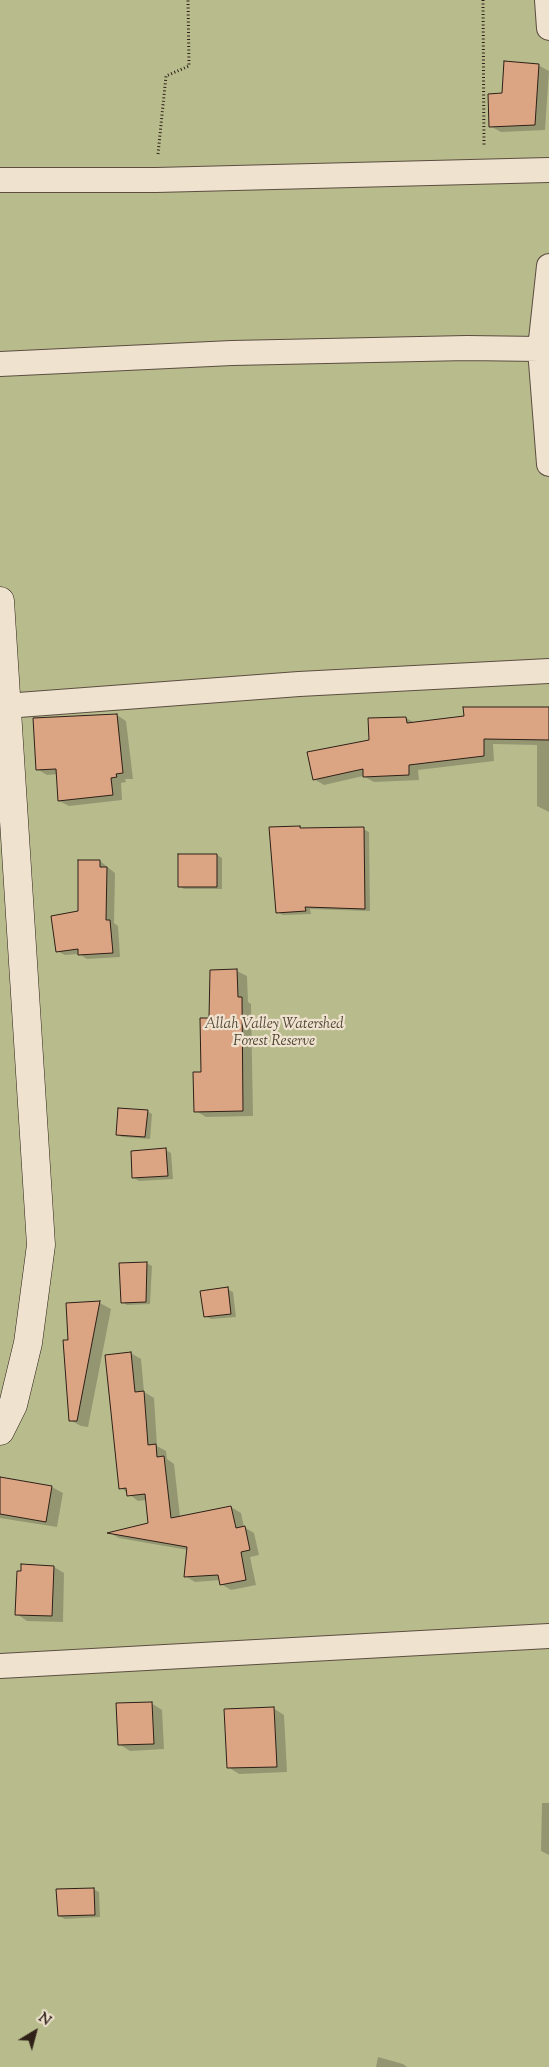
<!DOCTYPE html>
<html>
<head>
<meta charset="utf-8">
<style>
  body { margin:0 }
  #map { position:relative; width:549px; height:2067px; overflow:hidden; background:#e7d4b7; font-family:"Sorts Mill Goudy",serif }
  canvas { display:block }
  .north { position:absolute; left:10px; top:2007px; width:50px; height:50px; -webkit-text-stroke:4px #efe3d0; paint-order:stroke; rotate:37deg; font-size:14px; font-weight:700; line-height:20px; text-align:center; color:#2f2018 }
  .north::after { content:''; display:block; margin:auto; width:18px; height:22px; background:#2f2018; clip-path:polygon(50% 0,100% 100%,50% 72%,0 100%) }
</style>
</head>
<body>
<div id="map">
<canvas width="549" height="2067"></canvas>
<div class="north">N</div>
</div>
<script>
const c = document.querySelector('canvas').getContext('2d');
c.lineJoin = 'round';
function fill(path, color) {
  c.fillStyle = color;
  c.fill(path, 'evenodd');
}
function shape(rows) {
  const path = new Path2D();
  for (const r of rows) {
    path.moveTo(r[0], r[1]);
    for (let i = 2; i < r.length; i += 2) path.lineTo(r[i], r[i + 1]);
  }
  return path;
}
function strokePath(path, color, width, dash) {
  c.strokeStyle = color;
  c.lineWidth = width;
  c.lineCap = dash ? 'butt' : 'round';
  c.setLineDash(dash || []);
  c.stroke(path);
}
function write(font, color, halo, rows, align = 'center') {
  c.font = font + ' "Sorts Mill Goudy",serif';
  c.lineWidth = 4.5;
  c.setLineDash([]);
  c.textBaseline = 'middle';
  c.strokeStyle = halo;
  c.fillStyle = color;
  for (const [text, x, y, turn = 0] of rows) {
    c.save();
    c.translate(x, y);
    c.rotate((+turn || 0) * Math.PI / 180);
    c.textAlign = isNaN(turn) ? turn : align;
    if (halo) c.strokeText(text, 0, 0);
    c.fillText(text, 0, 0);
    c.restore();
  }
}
const green = shape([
  [0,0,549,0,549,2067,0,2067]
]);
const shadow = shape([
  [538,65,549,71,545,130,501,132,490,126,504,94],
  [549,709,549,812,537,806,537,745,493,744,494,761,418,770,419,780,374,782,363,776,324,785,314,779,406,718,415,723],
  [117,715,126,721,133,779,125,779,126,782,121,783,122,800,69,806,59,801,58,774,47,775,37,769],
  [363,829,369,832,370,911,310,909,311,914,283,915,277,912],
  [217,855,222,858,222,889,184,889,179,886],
  [100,861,115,873,114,923,118,926,120,957,87,959,79,954,65,955,57,951,79,912],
  [237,971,247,976,248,1002,251,1004,253,1116,206,1117,196,1111,210,1019],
  [147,1111,152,1114,150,1139,122,1137,117,1134],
  [166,1150,171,1153,173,1179,139,1181,134,1178],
  [146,1263,152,1266,150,1304,127,1305,122,1302],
  [227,1289,233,1292,236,1317,211,1319,205,1316],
  [100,1303,111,1309,88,1427,81,1426,70,1420,67,1304],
  [131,1353,141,1359,144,1392,154,1398,157,1446,166,1451,167,1459,174,1464,180,1517,231,1507,241,1513,244,1527,254,1533,259,1555,250,1557,256,1585,231,1590,221,1584,220,1580,195,1582,185,1576,188,1550,119,1538,110,1533,150,1524,147,1500,138,1501,121,1488],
  [0,1478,52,1487,63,1493,57,1527,0,1518],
  [54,1567,64,1573,63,1622,27,1621,17,1614,22,1573],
  [151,1703,162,1710,164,1749,130,1751,119,1744],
  [273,1708,284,1715,287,1772,239,1774,228,1767],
  [542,1803,549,1803,549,1855,541,1851],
  [93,1889,99,1892,100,1917,65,1919,59,1916],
  [378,2057,403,2064,407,2067,376,2067]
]);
const building = shape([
  [504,61,539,64,535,125,489,127,488,94,502,93,504,61],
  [463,707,549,707,549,740,484,739,484,756,409,765,409,775,363,777,363,769,313,780,307,752,369,740,368,718,406,717,407,723,464,716,463,707],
  [117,714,123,773,116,774,117,777,111,778,113,795,58,801,56,769,36,770,33,718,117,714],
  [300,826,300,828,364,827,365,909,305,907,306,911,276,913,269,827,300,826],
  [178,854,217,854,217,887,178,887,178,854],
  [78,860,100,860,100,867,107,867,106,920,110,920,113,953,78,955,78,949,56,952,51,916,78,911,78,860],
  [237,969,238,997,242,997,243,1111,194,1112,193,1072,201,1072,200,1018,209,1018,210,970,237,969],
  [118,1108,148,1110,145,1137,116,1135,118,1108],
  [166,1148,168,1176,132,1178,131,1151,166,1148],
  [147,1262,146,1302,121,1303,119,1263,147,1262],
  [228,1287,231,1314,204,1317,200,1291,228,1287],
  [100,1301,77,1421,69,1421,63,1340,68,1340,66,1303,100,1301],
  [131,1352,135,1392,144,1391,148,1445,156,1444,157,1457,164,1456,171,1518,231,1506,236,1528,245,1526,250,1550,241,1552,246,1580,220,1585,218,1575,184,1577,187,1547,107,1533,148,1523,145,1494,127,1496,126,1488,119,1489,105,1355,131,1352],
  [0,1477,52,1486,46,1522,0,1514,0,1477],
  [21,1564,54,1566,52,1616,15,1615,17,1571,21,1571,21,1564],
  [152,1702,154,1744,118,1745,116,1703,152,1702],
  [274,1707,277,1767,227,1768,224,1709,274,1707],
  [94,1888,95,1915,58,1916,56,1889,94,1888]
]);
const path = shape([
  [483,0,484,146],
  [158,154,166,76,189,66,188,0]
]);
const street = shape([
  [547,0,549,28],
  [0,180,156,180,549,170],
  [540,349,549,464],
  [0,364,232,353,467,348,540,349,549,266],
  [5,706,299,684,549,671],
  [0,1666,549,1636]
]);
const secondary = shape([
  [0,601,41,1245,28,1343,13,1405,0,1431]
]);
const parkNames = [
  ["Allah Valley Watershed",274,1025],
  ["Forest Reserve",274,1042]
];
fill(green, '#b8bc8d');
fill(shadow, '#0003');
fill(building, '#dba482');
strokePath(building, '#2f2018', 1);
strokePath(street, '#5d4d40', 26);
strokePath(secondary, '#2f2018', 29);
strokePath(path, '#2f2018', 3, [1, 2.5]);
strokePath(street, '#efe3d0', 24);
strokePath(secondary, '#efe3d0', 28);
write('italic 15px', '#514735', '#efe3d0', parkNames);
</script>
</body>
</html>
